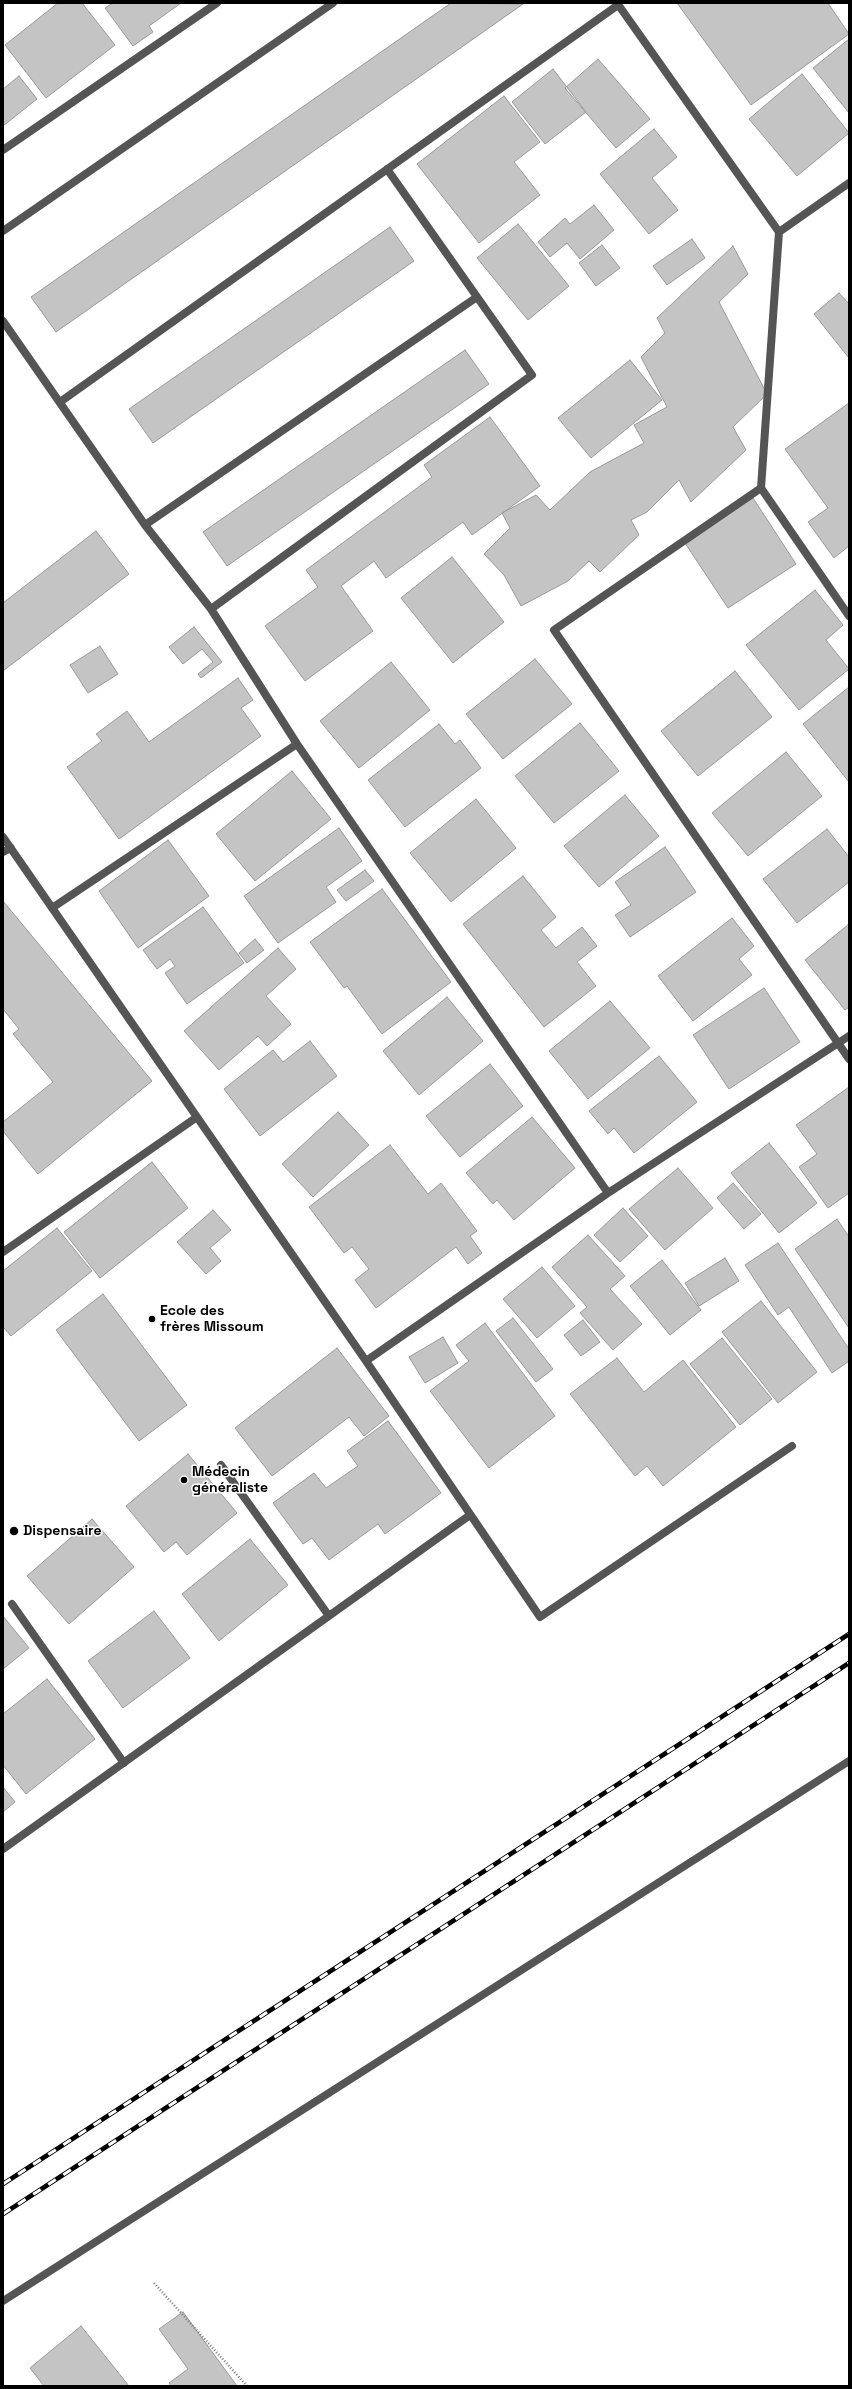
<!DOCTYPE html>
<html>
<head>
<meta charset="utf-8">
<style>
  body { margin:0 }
  #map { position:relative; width:852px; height:2389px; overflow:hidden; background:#fff; font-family:"Space Grotesk",sans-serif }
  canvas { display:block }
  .frame { position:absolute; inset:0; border:4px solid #000; pointer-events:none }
</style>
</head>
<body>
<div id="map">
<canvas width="852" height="2389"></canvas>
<div class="frame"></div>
</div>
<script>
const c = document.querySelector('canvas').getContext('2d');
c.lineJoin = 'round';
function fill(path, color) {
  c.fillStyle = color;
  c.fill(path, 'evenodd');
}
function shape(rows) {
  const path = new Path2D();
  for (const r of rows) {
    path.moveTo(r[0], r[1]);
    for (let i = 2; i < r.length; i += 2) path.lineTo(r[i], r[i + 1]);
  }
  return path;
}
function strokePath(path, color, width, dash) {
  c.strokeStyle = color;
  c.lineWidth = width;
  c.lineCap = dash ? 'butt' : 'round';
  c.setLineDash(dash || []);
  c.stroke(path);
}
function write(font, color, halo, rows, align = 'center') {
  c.font = font + ' "Space Grotesk",sans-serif';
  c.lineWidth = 3;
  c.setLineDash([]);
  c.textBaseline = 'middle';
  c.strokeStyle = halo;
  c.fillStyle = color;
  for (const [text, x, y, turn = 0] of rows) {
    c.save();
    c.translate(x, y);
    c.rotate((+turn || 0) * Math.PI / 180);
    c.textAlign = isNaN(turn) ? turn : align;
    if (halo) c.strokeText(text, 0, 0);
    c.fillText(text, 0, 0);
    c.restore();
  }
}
const building = shape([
  [58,3,82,3,115,45,46,98,5,45,58,3],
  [113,3,181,3,149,26,153,32,133,46,105,8,113,3],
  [451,3,523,4,56,332,31,297,451,3],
  [677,3,828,3,849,34,751,105,677,3],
  [849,39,849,113,813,68,849,39],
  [598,59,650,119,616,148,565,88,598,59],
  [553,69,586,112,545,144,512,102,553,69],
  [802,74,849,133,797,176,749,119,802,74],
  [19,76,37,99,3,126,3,89,19,76],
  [504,96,540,142,514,162,540,195,479,243,417,164,504,96],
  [654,129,677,157,652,178,678,210,649,234,600,174,654,129],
  [594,205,614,230,580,259,567,243,550,257,538,242,565,218,570,224,594,205],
  [518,224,569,286,528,320,477,258,518,224],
  [390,227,414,261,153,443,129,409,390,227],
  [692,239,705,258,667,285,653,266,692,239],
  [602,245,620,268,596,286,579,263,602,245],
  [733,246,748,274,719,302,767,394,733,427,746,450,691,502,679,480,647,512,631,520,639,535,600,572,589,561,568,581,521,606,504,575,484,554,510,528,502,513,536,495,550,510,590,472,644,443,634,425,667,407,641,357,665,333,657,318,733,246],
  [839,293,849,304,849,358,814,314,839,293],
  [465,350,489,384,227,566,203,532,465,350],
  [630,360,662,400,591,458,558,418,630,360],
  [849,403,849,546,834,558,808,522,828,508,785,449,849,403],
  [490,417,540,486,472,535,463,522,386,578,374,561,341,586,373,631,305,681,265,626,318,587,306,570,432,477,424,465,490,417],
  [753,498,796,564,728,608,685,543,753,498],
  [96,531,129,574,3,671,3,603,96,531],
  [452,557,504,622,453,663,401,598,452,557],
  [815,590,843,625,826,640,849,669,799,710,746,645,815,590],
  [194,627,222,662,201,678,198,674,213,662,202,649,183,664,169,647,194,627],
  [100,646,118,674,88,693,70,665,100,646],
  [535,659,572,704,503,759,466,714,535,659],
  [391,662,430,710,359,768,320,721,391,662],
  [735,671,772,717,698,776,661,731,735,671],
  [238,678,253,700,241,708,261,736,119,839,67,767,102,741,96,734,127,711,149,742,238,678],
  [849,687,849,782,803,724,849,687],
  [580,723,619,771,554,823,515,776,580,723],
  [439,724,455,744,460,740,481,768,405,827,368,780,439,724],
  [786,752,822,796,748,856,712,813,786,752],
  [292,771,331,819,255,881,216,834,292,771],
  [625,795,659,836,599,887,564,846,625,795],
  [476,799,516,848,451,902,410,853,476,799],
  [339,828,362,861,326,887,336,902,278,943,244,896,339,828],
  [827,829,849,857,849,882,797,923,763,879,827,829],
  [168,840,209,896,138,948,99,891,168,840],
  [665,847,696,892,630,937,615,915,631,905,615,882,665,847],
  [365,870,374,881,346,901,337,890,365,870],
  [523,876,556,917,541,930,556,948,582,927,597,946,577,962,596,986,544,1027,463,924,523,876],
  [382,889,451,982,382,1034,347,986,344,988,310,942,382,889],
  [3,901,152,1081,38,1174,3,1131,3,1122,53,1082,13,1034,19,1029,3,1009,3,901],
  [203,907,244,963,187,1004,165,973,175,966,170,959,157,969,143,950,203,907],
  [732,918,754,946,739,959,752,975,693,1021,658,976,732,918],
  [849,924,849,1007,845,1010,805,960,849,924],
  [255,939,264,950,247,963,239,953,255,939],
  [278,948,296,969,266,996,291,1024,267,1046,258,1036,219,1070,184,1031,278,948],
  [764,988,800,1042,729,1089,693,1035,764,988],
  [447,997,483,1041,419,1095,383,1051,447,997],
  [610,1001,650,1048,588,1099,549,1051,610,1001],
  [310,1041,337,1076,260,1136,224,1089,273,1050,283,1062,310,1041],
  [659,1056,697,1102,634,1153,614,1128,608,1134,589,1111,659,1056],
  [490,1064,523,1106,460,1157,426,1116,490,1064],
  [849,1087,849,1193,828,1208,799,1167,817,1154,796,1125,849,1087],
  [338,1112,369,1145,313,1197,282,1164,338,1112],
  [532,1117,575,1168,514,1220,497,1200,493,1204,466,1173,532,1117],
  [769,1143,817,1203,779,1233,731,1173,769,1143],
  [390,1145,428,1194,441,1183,477,1231,470,1236,482,1253,468,1264,456,1247,376,1308,355,1280,369,1269,352,1247,344,1253,309,1207,390,1145],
  [152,1162,188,1208,100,1278,64,1232,152,1162],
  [678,1168,713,1208,665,1250,629,1209,678,1168],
  [733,1183,761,1214,744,1229,717,1198,733,1183],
  [623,1208,648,1236,620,1262,594,1235,623,1208],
  [213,1210,231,1230,210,1248,221,1261,206,1274,177,1242,213,1210],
  [837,1219,849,1237,849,1328,795,1249,837,1219],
  [57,1228,92,1271,11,1336,3,1327,3,1271,57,1228],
  [588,1235,625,1276,610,1289,642,1324,613,1350,580,1313,587,1307,552,1267,588,1235],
  [778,1243,849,1349,849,1361,832,1373,789,1307,778,1315,745,1265,778,1243],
  [725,1258,739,1281,699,1306,685,1283,725,1258],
  [662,1260,701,1310,670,1335,630,1286,662,1260],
  [542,1267,575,1306,537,1338,503,1299,542,1267],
  [103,1294,187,1405,139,1441,56,1330,103,1294],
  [761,1301,817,1372,778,1403,722,1332,761,1301],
  [513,1318,553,1369,536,1382,496,1331,513,1318],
  [583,1320,600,1342,581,1356,564,1335,583,1320],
  [485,1323,555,1416,489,1468,430,1391,469,1361,456,1345,485,1323],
  [443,1337,458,1363,425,1383,409,1357,443,1337],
  [722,1338,772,1399,740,1425,690,1364,722,1338],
  [337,1348,389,1416,364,1436,349,1417,272,1476,235,1428,337,1348],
  [617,1358,644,1392,683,1360,736,1427,663,1486,647,1466,635,1476,570,1394,617,1358],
  [388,1421,441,1493,385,1534,378,1524,329,1560,312,1538,303,1544,273,1503,314,1473,326,1488,358,1466,347,1451,388,1421],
  [188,1454,237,1513,187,1555,176,1542,164,1552,126,1506,188,1454],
  [92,1519,134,1567,69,1624,27,1576,92,1519],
  [250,1539,288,1585,219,1641,182,1594,250,1539],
  [154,1611,190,1658,123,1708,88,1661,154,1611],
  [3,1616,29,1648,3,1669,3,1616],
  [47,1679,95,1739,26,1794,3,1765,3,1714,47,1679],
  [3,1787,15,1802,3,1812,3,1787],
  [183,2312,237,2386,171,2386,169,2383,188,2369,159,2329,183,2312],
  [81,2326,129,2386,44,2386,30,2368,81,2326]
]);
const path = shape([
  [154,2283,247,2386]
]);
const minor = shape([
  [617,3,779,232,849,183],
  [3,150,217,3],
  [3,231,333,3],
  [779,232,761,488,554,630,849,1059],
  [3,321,145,525,211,609,297,744,608,1193],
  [60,402,618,5],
  [761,488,849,616],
  [145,525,477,297],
  [211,609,532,375,387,169],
  [3,837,366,1361,608,1193,849,1036],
  [3,852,11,848],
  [52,908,297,744],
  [3,1252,197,1117],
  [366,1361,540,1617,792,1446],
  [221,1465,329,1616],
  [12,1604,124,1763],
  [3,1849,470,1515],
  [3,2301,849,1761]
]);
const rail = shape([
  [3,2184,849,1634],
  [3,2214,849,1663]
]);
const markers = [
  [152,1319,4,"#000"],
  [184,1480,4,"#000"],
  [14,1531,5,"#000"]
];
const poiNames = [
  ["Ecole des",160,1311],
  ["frères Missoum",160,1327],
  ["Médecin",192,1472],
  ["généraliste",192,1488],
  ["Dispensaire",23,1531]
];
fill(building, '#c4c4c4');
strokePath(building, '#999', 1);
strokePath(path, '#777', 2.5, [1, 2]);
strokePath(minor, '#555', 8);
strokePath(rail, '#000', 4.5);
strokePath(rail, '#fff', 3, [9]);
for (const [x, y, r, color] of markers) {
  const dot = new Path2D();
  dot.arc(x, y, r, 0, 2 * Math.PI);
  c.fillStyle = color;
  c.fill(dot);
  strokePath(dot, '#fff', 1.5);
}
write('bold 14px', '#000', '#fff', poiNames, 'left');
</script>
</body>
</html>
